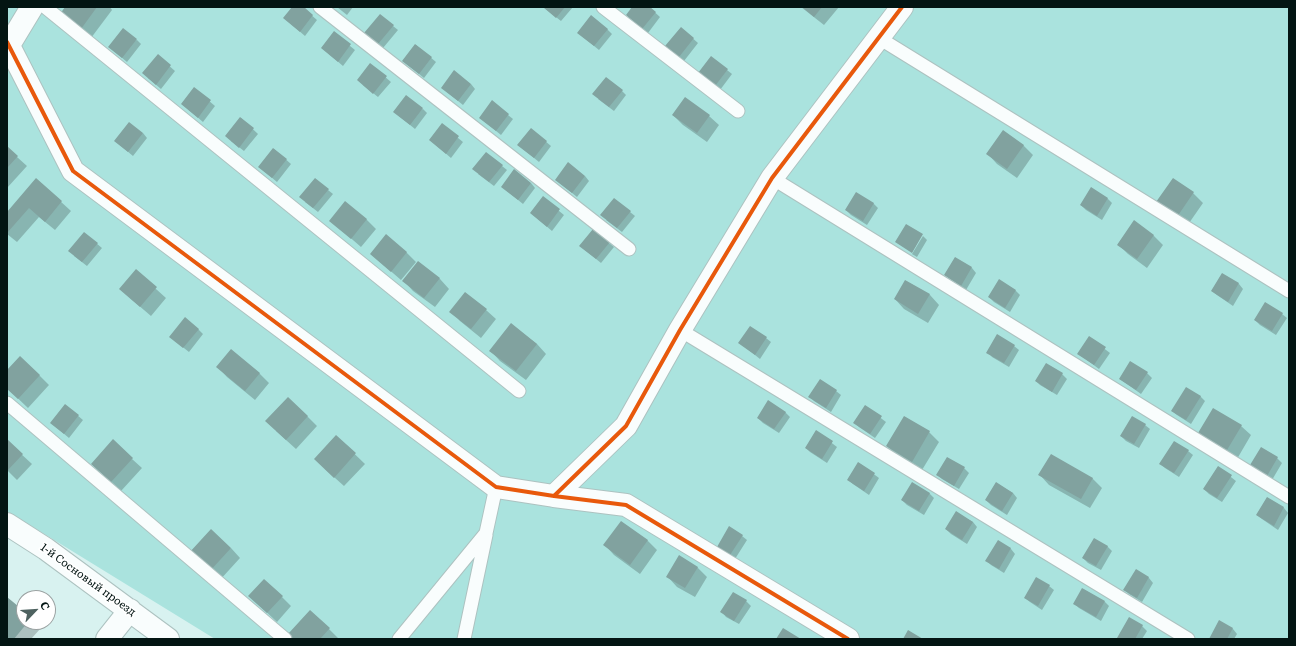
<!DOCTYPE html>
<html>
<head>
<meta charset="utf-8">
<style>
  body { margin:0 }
  #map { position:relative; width:1296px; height:646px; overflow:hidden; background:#d8f2f0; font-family:Literata,serif }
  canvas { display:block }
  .frame { position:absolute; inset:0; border:8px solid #031513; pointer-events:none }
  .north { position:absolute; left:16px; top:590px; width:40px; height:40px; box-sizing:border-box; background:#fff; border:1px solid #9aa1a1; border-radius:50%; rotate:65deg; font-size:11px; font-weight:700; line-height:16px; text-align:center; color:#031513 }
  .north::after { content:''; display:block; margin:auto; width:14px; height:18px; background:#4e6260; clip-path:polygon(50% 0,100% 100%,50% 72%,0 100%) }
</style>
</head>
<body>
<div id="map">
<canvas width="1296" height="646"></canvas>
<div class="frame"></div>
<div class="north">С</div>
</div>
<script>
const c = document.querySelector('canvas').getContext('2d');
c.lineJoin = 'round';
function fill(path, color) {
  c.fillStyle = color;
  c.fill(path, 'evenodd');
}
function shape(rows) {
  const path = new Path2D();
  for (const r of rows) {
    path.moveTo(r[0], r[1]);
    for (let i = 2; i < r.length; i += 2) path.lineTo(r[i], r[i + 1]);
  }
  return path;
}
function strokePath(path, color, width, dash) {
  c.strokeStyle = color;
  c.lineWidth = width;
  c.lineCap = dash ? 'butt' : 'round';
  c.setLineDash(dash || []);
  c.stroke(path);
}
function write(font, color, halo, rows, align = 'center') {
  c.font = font + ' Literata,serif';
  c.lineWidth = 3.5;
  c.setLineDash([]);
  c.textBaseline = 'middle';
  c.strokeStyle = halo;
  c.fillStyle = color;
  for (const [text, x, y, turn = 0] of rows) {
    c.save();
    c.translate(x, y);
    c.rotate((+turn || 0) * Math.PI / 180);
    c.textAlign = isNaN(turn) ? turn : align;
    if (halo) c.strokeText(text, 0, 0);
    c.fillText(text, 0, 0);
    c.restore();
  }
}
const green = shape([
  [7,7,1289,7,1289,639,215,639,7,511]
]);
const shadow = shape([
  [66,7,110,7,112,10,91,38,71,23],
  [293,7,302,7,317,20,305,36,284,18],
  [337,7,353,7,347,15],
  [543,7,573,7,561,21],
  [633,7,649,7,660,17,648,33,627,15],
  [801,7,839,7,824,25],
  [393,26,398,30,383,48,370,37],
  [681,28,698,43,684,61,666,46],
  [607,29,612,34,599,50,583,37],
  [334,33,355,50,343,66,322,48],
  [137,40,141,44,127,62,109,47],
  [416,45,436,62,424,78,408,65],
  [158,56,175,71,161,89,148,78],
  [370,64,391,82,378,97,363,85],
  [727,70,732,74,720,90,704,77],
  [471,84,475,89,463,105,447,92],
  [195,89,215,106,203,122,182,104],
  [622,91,626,95,614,111,598,99],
  [423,109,427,113,415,129,399,116],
  [508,115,513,119,501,135,485,122],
  [673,115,709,116,719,125,707,142,683,125],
  [241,118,258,134,244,151,231,141],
  [442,125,463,142,451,158,430,140],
  [531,129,551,146,539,162,523,149],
  [143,133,147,138,133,156,115,141],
  [1023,145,1033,155,1017,178,997,164,988,154],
  [7,148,27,166,7,188],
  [274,149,291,164,277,182,259,167],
  [502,166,507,170,494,186,478,174],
  [585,176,589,181,577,197,561,184],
  [36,179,71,211,55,230,39,217,17,242,7,234,7,214],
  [1173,179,1193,193,1203,203,1187,226,1157,202],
  [531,183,535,188,523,204,507,191],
  [1091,189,1108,199,1112,203,1102,220,1086,210,1081,205],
  [328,190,333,194,318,212,305,202],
  [543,198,564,215,552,231,531,213],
  [873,203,878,208,867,225,851,215,846,210],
  [630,212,635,216,622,232,606,220],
  [366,219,376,229,361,247,331,221],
  [1134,222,1154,236,1163,245,1147,268,1128,254,1118,244],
  [84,233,102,248,87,266,74,256],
  [923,236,927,240,917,257,912,254],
  [609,243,614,247,601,263,585,250],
  [406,252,416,262,401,280,371,254],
  [955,258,972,268,976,273,966,290,950,279,945,275],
  [418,263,440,279,449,289,435,307,413,291,404,281],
  [136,271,166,298,151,316,130,298],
  [1222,274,1239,284,1243,289,1233,306,1217,295,1212,291],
  [906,281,930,295,939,305,928,323,904,309,895,299],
  [999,281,1016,291,1020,295,1010,312,994,302,989,297],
  [465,293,486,310,496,319,481,338,460,321,451,311],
  [1282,314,1287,318,1276,335,1260,325,1255,320],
  [511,325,537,344,546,354,526,380,500,361,491,351],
  [198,329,203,334,189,352,175,341],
  [1089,337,1110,353,1099,369,1079,354],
  [766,338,771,342,760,359,740,343],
  [1014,346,1019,350,1009,367,992,357,988,352],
  [218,367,259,373,269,383,255,400,227,377],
  [7,372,39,375,49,385,28,408,7,388],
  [1147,373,1152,378,1141,394,1120,379],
  [1062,374,1067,379,1057,395,1040,385,1036,381],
  [836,391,841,395,831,412,814,401,810,396],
  [1200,396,1205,401,1191,424,1177,415,1172,411],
  [65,405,83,420,69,438,51,423],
  [865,406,886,422,875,438,859,427,855,423],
  [785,412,790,417,779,433,763,423,758,418],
  [307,416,317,426,296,449,276,431],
  [905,417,929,432,939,442,922,470,897,456,887,446],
  [1145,425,1150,429,1139,448,1126,441,1121,436],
  [1241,426,1251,435,1237,459,1209,443,1200,433],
  [816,431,837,447,827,463,810,452,806,448],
  [336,436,365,464,344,486,325,469],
  [7,441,32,464,17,480,7,470],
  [1188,451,1193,455,1179,477,1165,468,1161,464],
  [1277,458,1282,463,1272,480,1255,469,1251,465],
  [132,459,142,468,121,491,102,473],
  [859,463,879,478,869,495,853,484,848,479],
  [1218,467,1236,481,1222,502,1209,494,1204,489],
  [964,468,969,473,959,489,942,479,938,475],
  [1040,475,1092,478,1102,488,1090,508,1049,485],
  [996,483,1013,493,1017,498,1007,515,991,505,986,500],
  [929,493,934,498,924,515,907,505,902,500],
  [1267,498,1284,508,1288,513,1278,530,1262,519,1257,515],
  [956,513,973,522,977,527,967,544,951,534,946,529],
  [742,536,747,540,735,559,718,547],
  [647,540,657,550,640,574,614,555,605,545],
  [998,542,1011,549,1015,554,1004,573,991,565,987,561],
  [1107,546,1112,551,1101,570,1088,563,1083,558],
  [231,548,240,558,219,581,200,563],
  [697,567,707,577,695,597,677,587,668,577],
  [1136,570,1149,578,1153,583,1142,602,1129,594,1125,590],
  [1049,586,1054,590,1042,610,1030,602,1025,598],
  [1083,589,1105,602,1109,606,1101,621,1079,608,1074,603],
  [282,597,291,606,277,622,259,605],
  [7,598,24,612,24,622,35,622,41,628,31,639,7,639],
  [746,601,751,606,739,624,726,617,722,612],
  [310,611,329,629,339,639,294,639],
  [1130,619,1142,626,1147,631,1142,639,1120,639],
  [1220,622,1233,629,1237,634,1234,639,1210,639]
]);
const building = shape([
  [65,7,97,7,81,29,60,14],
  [292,7,304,7,313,15,300,32,283,18],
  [543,7,565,7,556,18],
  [632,7,650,7,656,12,642,29,626,15],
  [802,7,822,7,814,17],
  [380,14,394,25,378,44,364,33],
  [591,15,608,29,594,46,577,33],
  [681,27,694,38,679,57,665,46],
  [123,28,137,39,122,58,108,47],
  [334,31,351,44,338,62,321,48],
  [415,44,432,57,419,74,402,61],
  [158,54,171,65,156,85,142,73],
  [711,56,728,69,715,86,698,73],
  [370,63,387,76,373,94,357,80],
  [454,70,471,84,458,101,441,88],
  [606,77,623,90,609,107,592,94],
  [194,87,211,100,198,118,181,104],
  [406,95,423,108,410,125,393,112],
  [685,97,710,115,697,133,672,115],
  [492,100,509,114,496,131,479,118],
  [240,117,254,128,239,148,225,136],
  [129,122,143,133,128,152,114,141],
  [442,123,459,136,446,154,429,140],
  [531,128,547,141,534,158,517,145],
  [1003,130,1024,145,1007,169,986,154],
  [7,146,18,156,7,168],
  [273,148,287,159,272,178,258,167],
  [486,152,503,165,489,182,472,169],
  [568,162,585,176,572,193,555,180],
  [514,169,531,183,518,200,501,187],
  [36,178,62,201,45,222,29,208,7,233,7,212],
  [315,178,329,189,313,208,299,197],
  [1173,178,1194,192,1177,217,1156,202],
  [1091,187,1108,198,1097,216,1080,205],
  [856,192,874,203,863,221,845,210],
  [543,196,560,209,547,227,530,213],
  [614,198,631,211,617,228,600,215],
  [345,201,367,219,351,239,329,221],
  [1134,220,1154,235,1137,259,1117,245],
  [906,224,923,234,912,253,895,242],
  [593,229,610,242,596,259,579,246],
  [84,232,98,243,82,262,68,251],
  [386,234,407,252,391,272,370,254],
  [955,257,972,267,961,286,944,275],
  [418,261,440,278,424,298,402,281],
  [136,269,157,287,140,307,119,289],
  [1222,273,1239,283,1228,302,1211,291],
  [999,279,1016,290,1005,308,988,297],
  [905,280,930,294,918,314,894,299],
  [465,292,487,309,471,329,449,312],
  [1265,302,1283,313,1272,331,1254,320],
  [185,317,199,329,183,348,169,337],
  [511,323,537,344,516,371,489,351],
  [750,326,767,337,755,355,738,343],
  [997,334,1015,345,1004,363,986,353],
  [1089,336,1106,347,1094,365,1077,354],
  [231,349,260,373,245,391,216,367],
  [20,356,40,375,18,399,7,389,7,370],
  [1130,361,1148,372,1136,390,1119,379],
  [1046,363,1063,373,1052,392,1035,381],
  [820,379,837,390,826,408,808,397],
  [1186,387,1201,396,1186,420,1171,411],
  [288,397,308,416,286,440,265,421],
  [768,400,786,412,774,429,757,418],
  [65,404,79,415,64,434,50,423],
  [865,405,882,416,870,434,853,423],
  [1213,408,1242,425,1227,450,1198,433],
  [904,416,930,431,912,462,886,446],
  [1132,416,1146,424,1134,444,1120,436],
  [816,430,833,441,822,459,805,448],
  [336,435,356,453,334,478,314,459],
  [7,439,23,454,7,471],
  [113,439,133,458,111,482,91,464],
  [1174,441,1189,450,1174,473,1159,464],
  [1261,447,1278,457,1267,476,1250,465],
  [1051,454,1093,478,1081,499,1038,475],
  [947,457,965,467,954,486,936,475],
  [858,462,875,473,864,491,847,480],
  [1218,466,1232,475,1217,498,1203,489],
  [912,482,930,493,919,511,901,500],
  [996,482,1013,493,1002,511,985,500],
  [1267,497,1284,507,1274,526,1256,515],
  [956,511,973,522,962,540,945,529],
  [621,521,648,540,630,565,603,545],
  [729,526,743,535,730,555,717,547],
  [211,529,231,548,209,572,189,553],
  [1094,538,1108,546,1096,566,1082,558],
  [998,540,1011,548,999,569,985,561],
  [679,555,698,567,685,588,666,577],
  [1136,569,1149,577,1137,598,1123,590],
  [1036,577,1050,585,1038,606,1024,598],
  [264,579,283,596,267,613,248,596],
  [1082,588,1105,601,1096,617,1073,604],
  [733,592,747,600,734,621,720,612],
  [7,597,24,611,24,622,28,622,14,639,7,639],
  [310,610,330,628,320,639,293,639,288,634],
  [1129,617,1143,625,1135,639,1119,639,1117,638],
  [1219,620,1233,628,1227,639,1209,639],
  [783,628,801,639,776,639],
  [908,630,923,639,903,639]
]);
const service = shape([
  [45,7,519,391],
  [320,7,629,249],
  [603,7,738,111],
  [879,38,1289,291],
  [772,178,1289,497],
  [680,330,1188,639],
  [7,403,285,639],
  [399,639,486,533,496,487],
  [464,639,486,535]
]);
const minor = shape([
  [7,42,73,171,496,487,554,496,626,426,680,330,772,178,902,7],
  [9,45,32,7],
  [554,496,626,505,848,639],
  [7,524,46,549,168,639],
  [107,639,130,610]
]);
const cycleway = shape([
  [7,42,73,171,496,487,554,496,626,426,680,330,772,178,902,7],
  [554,496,626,505,848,639]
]);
const streetNames = [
  ["1-й Сосновый проезд",88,580,36]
];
fill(green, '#aae3de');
fill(shadow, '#0003');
fill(building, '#81a29f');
strokePath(service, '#adc2c0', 15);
strokePath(minor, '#adc2c0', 24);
strokePath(service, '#f9fdfd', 13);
strokePath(minor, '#f9fdfd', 22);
strokePath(cycleway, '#e8590c', 4);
write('11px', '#031513', '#fff', streetNames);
</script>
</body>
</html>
